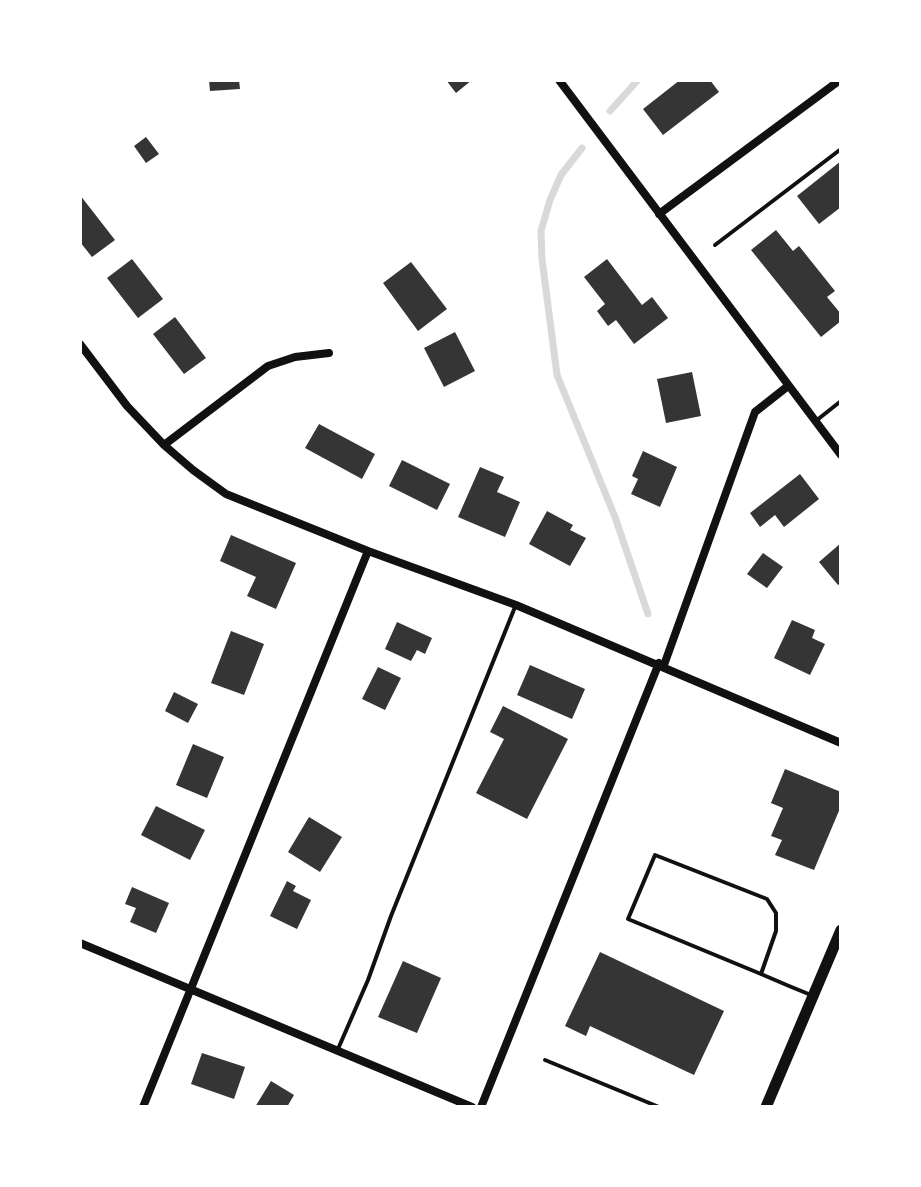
<!DOCTYPE html>
<html>
<head>
<meta charset="utf-8">
<style>
  body { margin:0 }
  #map { position:relative; width:921px; height:1187px; overflow:hidden; background:#fff; font-family:"Roboto Serif",serif }
  canvas { display:block }
  .frame { position:absolute; inset:0; border:82px solid #fff; pointer-events:none }
</style>
</head>
<body>
<div id="map">
<canvas width="921" height="1187"></canvas>
<div class="frame"></div>
</div>
<script>
const c = document.querySelector('canvas').getContext('2d');
c.lineJoin = 'round';
function shape(rows) {
  const path = new Path2D();
  for (const r of rows) {
    path.moveTo(r[0], r[1]);
    for (let i = 2; i < r.length; i += 2) path.lineTo(r[i], r[i + 1]);
  }
  return path;
}
function strokePath(path, color, width, dash) {
  c.strokeStyle = color;
  c.lineWidth = width;
  c.lineCap = dash ? 'butt' : 'round';
  c.setLineDash(dash || []);
  c.stroke(path);
}
function fill(path, color) {
  c.fillStyle = color;
  c.fill(path, 'evenodd');
}
const stream = shape([
  [610,111,638,80],
  [582,148,561,175,550,200,541,231,542,259,557,375,615,517,648,614]
]);
const building = shape([
  [209,80,239,80,240,89,210,91],
  [446,80,472,80,456,93],
  [680,80,710,80,719,92,663,135,643,109],
  [146,137,159,154,146,163,134,146],
  [841,161,841,207,819,224,797,196],
  [80,195,115,240,92,257,80,242],
  [776,230,793,251,799,246,835,291,827,297,841,314,841,321,821,337,751,250],
  [132,259,163,299,138,318,107,278],
  [607,259,642,305,652,297,668,318,634,344,616,320,608,326,597,311,605,304,584,277],
  [411,262,447,309,418,331,383,283],
  [175,317,206,358,184,374,153,334],
  [455,332,475,371,444,387,424,348],
  [692,372,701,416,666,423,657,379],
  [319,424,375,454,362,479,305,448],
  [643,451,677,467,660,507,631,494,638,479,632,476],
  [402,460,450,484,437,510,389,486],
  [480,467,504,477,497,492,520,502,505,537,458,517],
  [800,474,819,499,784,527,775,515,760,527,750,513],
  [547,511,573,525,570,530,586,538,570,566,529,544],
  [231,535,296,563,276,609,247,596,256,577,220,561],
  [841,543,841,583,838,585,819,562],
  [763,553,783,567,767,588,747,574],
  [792,620,815,630,812,638,825,644,810,675,774,658],
  [397,622,432,638,425,654,417,650,411,661,385,649],
  [231,631,264,644,244,695,211,683],
  [530,665,585,689,572,719,517,695],
  [378,667,401,678,385,710,362,699],
  [174,692,198,704,188,723,165,711],
  [503,706,568,739,527,819,476,793,504,739,490,732],
  [193,744,224,757,207,798,176,785],
  [785,769,841,792,841,806,814,870,775,855,782,840,771,836,783,808,771,803],
  [156,806,205,830,190,860,141,835],
  [309,817,342,837,320,872,288,852],
  [287,881,296,886,293,891,311,900,297,929,270,916],
  [132,887,169,903,156,933,130,922,136,908,125,904],
  [600,952,724,1011,694,1075,590,1026,586,1036,565,1026],
  [403,961,441,978,417,1033,378,1017],
  [202,1053,245,1067,234,1099,191,1084],
  [271,1081,294,1095,287,1107,255,1107]
]);
const path = shape([
  [715,245,841,149]
]);
const service = shape([
  [817,420,841,401],
  [761,974,776,931,776,913,767,899,655,855,628,919,761,974,789,986,811,995],
  [338,1049,368,980,391,916,515,607],
  [545,1060,659,1107]
]);
const minor = shape([
  [559,80,841,455],
  [659,214,840,80],
  [80,344,127,406,164,445,193,470,226,494,368,551,516,605,841,743],
  [164,445,268,366,295,357,329,353],
  [664,665,755,412,788,386],
  [80,943,472,1107],
  [143,1107,368,551],
  [481,1107,659,663]
]);
const tertiary = shape([
  [766,1107,841,930]
]);
strokePath(stream, '#d9d9d9', 7);
fill(building, '#353535');
strokePath(path, '#111', 4);
strokePath(service, '#111', 4);
strokePath(minor, '#111', 8);
strokePath(tertiary, '#111', 11);
</script>
</body>
</html>
